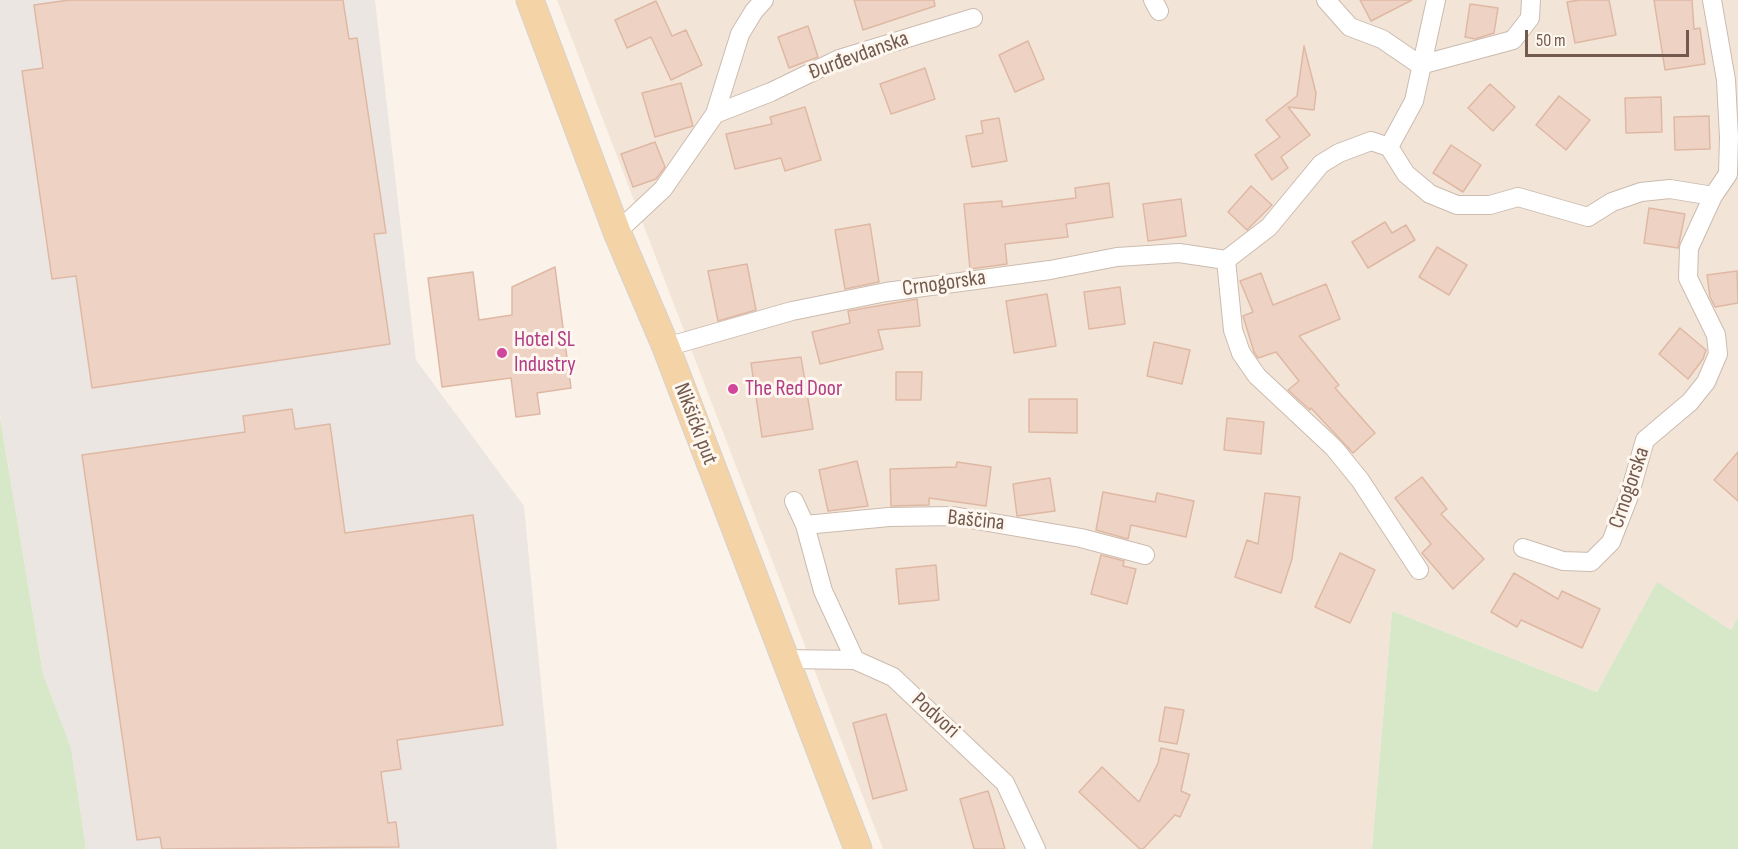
<!DOCTYPE html>
<html>
<head>
<meta charset="utf-8">
<style>
  body { margin:0 }
  #map { position:relative; width:1738px; height:849px; overflow:hidden; background:#fbf3e9; font-family:"Sofia Sans Condensed",sans-serif }
  canvas { display:block }
  .scale { position:absolute; left:1525px; top:30px; width:164px; height:27px; box-sizing:border-box; border:3px solid #735a4e; border-top:0; padding-left:8px; font-size:18px; line-height:21px; white-space:nowrap; color:#735a4e; -webkit-text-stroke:4px #fef7ef; paint-order:stroke }
</style>
</head>
<body>
<div id="map">
<canvas width="1738" height="849"></canvas>
<div class="scale">50 m</div>
</div>
<script>
const c = document.querySelector('canvas').getContext('2d');
c.lineJoin = 'round';
function fill(path, color) {
  c.fillStyle = color;
  c.fill(path, 'evenodd');
}
function shape(rows) {
  const path = new Path2D();
  for (const r of rows) {
    path.moveTo(r[0], r[1]);
    for (let i = 2; i < r.length; i += 2) path.lineTo(r[i], r[i + 1]);
  }
  return path;
}
function strokePath(path, color, width, dash) {
  c.strokeStyle = color;
  c.lineWidth = width;
  c.lineCap = dash ? 'butt' : 'round';
  c.setLineDash(dash || []);
  c.stroke(path);
}
function write(font, color, halo, rows, align = 'center') {
  c.font = font + ' "Sofia Sans Condensed",sans-serif';
  c.lineWidth = 6;
  c.setLineDash([]);
  c.textBaseline = 'middle';
  c.strokeStyle = halo;
  c.fillStyle = color;
  for (const [text, x, y, turn = 0] of rows) {
    c.save();
    c.translate(x, y);
    c.rotate((+turn || 0) * Math.PI / 180);
    c.textAlign = isNaN(turn) ? turn : align;
    if (halo) c.strokeText(text, 0, 0);
    c.fillText(text, 0, 0);
    c.restore();
  }
}
const residential = shape([
  [557,0,1738,0,1738,617,1731,630,1657,583,1597,692,1392,611,1372,849,883,849]
]);
const industrial = shape([
  [0,0,375,0,416,360,524,506,557,849,86,849,71,748,43,674,0,416]
]);
const green = shape([
  [0,417,43,674,71,748,86,849,0,849],
  [1657,582,1731,630,1738,617,1738,849,1372,849,1392,611,1597,692]
]);
const building = shape([
  [69,0,343,0,349,39,357,38,386,233,374,234,390,344,92,388,76,276,52,279,22,71,43,68,34,5,69,0],
  [854,0,934,0,935,6,863,30,854,0],
  [1360,0,1412,0,1371,21,1360,0],
  [1579,0,1609,0,1616,35,1575,43,1567,2,1579,0],
  [1654,0,1692,0,1694,29,1700,28,1705,64,1665,70,1654,0],
  [656,1,672,36,686,30,702,65,671,80,651,37,627,48,615,20,656,1],
  [1470,4,1498,8,1494,33,1475,39,1465,37,1470,4],
  [808,26,818,57,789,68,778,37,808,26],
  [1028,41,1044,79,1015,92,999,55,1028,41],
  [1304,46,1316,93,1314,110,1288,107,1310,135,1281,157,1288,168,1272,180,1255,155,1280,137,1266,120,1297,96,1304,46],
  [925,68,935,99,891,114,880,84,925,68],
  [681,83,693,126,655,137,642,93,681,83],
  [1490,84,1515,107,1493,131,1468,108,1490,84],
  [1559,96,1590,120,1566,150,1536,125,1559,96],
  [1661,97,1662,132,1626,133,1625,98,1661,97],
  [805,107,821,160,785,171,781,158,735,169,726,134,772,124,770,117,805,107],
  [1709,116,1710,149,1675,150,1674,117,1709,116],
  [999,118,1007,161,972,167,966,136,983,133,981,121,999,118],
  [655,142,665,167,656,179,633,187,621,154,655,142],
  [1451,145,1481,165,1463,192,1433,173,1451,145],
  [1109,183,1113,217,1066,224,1068,237,1005,244,1007,264,970,269,964,204,1002,201,1002,207,1076,198,1075,188,1109,183],
  [1251,186,1272,205,1247,230,1228,212,1251,186],
  [1181,199,1186,236,1148,241,1143,204,1181,199],
  [1649,208,1685,214,1678,248,1644,243,1649,208],
  [1385,222,1392,233,1406,225,1415,240,1368,268,1352,242,1385,222],
  [870,224,879,282,845,289,835,230,870,224],
  [1437,247,1467,265,1449,295,1419,277,1437,247],
  [747,264,756,310,718,321,708,271,747,264],
  [555,267,571,388,537,393,540,414,516,417,511,378,442,387,428,278,473,272,479,320,512,315,512,287,555,267],
  [1737,271,1738,303,1715,307,1710,297,1707,275,1737,271],
  [1261,273,1273,305,1326,284,1340,319,1299,336,1339,385,1335,388,1375,433,1353,453,1311,408,1310,410,1288,390,1299,381,1276,352,1258,358,1254,352,1243,316,1253,312,1240,281,1261,273],
  [1120,287,1125,324,1089,329,1084,292,1120,287],
  [1047,294,1056,346,1014,353,1006,301,1047,294],
  [917,299,920,326,878,330,883,349,820,364,812,332,850,323,848,311,917,299],
  [1680,328,1706,350,1703,359,1688,379,1659,354,1680,328],
  [1154,342,1190,350,1182,384,1147,376,1154,342],
  [801,357,813,429,762,437,751,363,801,357],
  [896,372,922,372,921,400,896,400,896,372],
  [1029,399,1077,399,1077,433,1029,432,1029,399],
  [292,409,295,429,330,424,345,533,473,515,503,725,397,740,401,769,381,772,388,823,396,822,399,847,162,849,160,837,137,840,82,455,245,432,243,416,292,409],
  [1227,418,1264,422,1261,454,1224,450,1227,418],
  [1738,452,1738,501,1714,480,1738,452],
  [857,461,868,506,828,511,819,470,857,461],
  [957,462,991,467,986,506,929,498,929,505,891,506,890,469,956,467,957,462],
  [1422,477,1447,509,1441,514,1484,559,1453,589,1422,553,1431,544,1395,498,1422,477],
  [1050,478,1055,511,1017,516,1013,484,1050,478],
  [1103,492,1155,502,1157,493,1194,501,1186,537,1131,525,1128,539,1096,530,1103,492],
  [1265,493,1300,497,1292,559,1281,593,1235,577,1247,540,1258,544,1265,493],
  [1340,553,1375,570,1350,623,1315,607,1340,553],
  [1101,555,1124,561,1123,566,1136,569,1127,604,1091,594,1101,555],
  [936,565,939,600,899,604,896,569,936,565],
  [1514,573,1558,599,1562,591,1600,609,1582,648,1521,620,1517,627,1491,612,1514,573],
  [1165,707,1184,710,1177,744,1159,741,1165,707],
  [886,714,907,790,873,799,853,723,886,714],
  [1161,748,1189,754,1181,791,1190,795,1180,817,1175,815,1143,849,1140,849,1079,792,1102,767,1139,802,1158,763,1161,748],
  [988,791,994,810,1005,849,974,849,960,799,988,791]
]);
const minor = shape([
  [1153,0,1159,11],
  [1326,0,1350,27,1382,39,1420,65],
  [1420,65,1513,40,1530,18,1531,0],
  [715,114,771,92,839,59,973,18],
  [1389,147,1414,101,1436,0],
  [617,232,663,189,715,114,740,34,754,11,764,0],
  [1226,260,1233,330,1241,353,1257,376,1334,448,1360,480,1419,570],
  [666,347,792,311,886,292,1050,270,1117,257,1179,253,1226,260,1269,227,1321,164,1339,153,1371,141,1389,147,1406,174,1430,194,1457,205,1490,205,1518,197,1588,217,1612,202,1641,192,1670,189,1713,196],
  [794,501,805,525,823,591,855,660],
  [805,525,889,517,953,516,1081,538,1145,555],
  [1523,548,1563,561,1591,562,1611,542,1629,496,1645,440,1690,402,1706,382,1718,354,1716,335,1688,278,1689,248,1713,196,1728,174,1729,137,1726,80,1712,0],
  [784,659,855,660,893,677,1005,783,1036,849]
]);
const primary = shape([
  [530,0,617,232,666,347,858,849]
]);
const markers = [
  [502,353,6,"#d1479c"],
  [733,389,6,"#d1479c"]
];
const streetNames = [
  ["Đurđevdanska",859,56,-20],
  ["Crnogorska",944,284,-8],
  ["Nikšićki put",695,424,69],
  ["Crnogorska",1630,488,-71],
  ["Baščina",976,521,6],
  ["Podvori",935,716,42]
];
const hotelNames = [
  ["Hotel SL",514,340],
  ["Industry",514,365],
  ["The Red Door",745,389]
];
fill(residential, '#f2e5d8');
fill(industrial, '#ece6e2');
fill(green, '#d6e8c8');
fill(building, '#eed2c3');
strokePath(building, '#dfb8a4', 1.5);
strokePath(minor, '#ccbbaf', 20);
strokePath(primary, '#d8d1cd', 29);
strokePath(minor, '#fff', 18);
strokePath(primary, '#f4d4a7', 27);
for (const [x, y, r, color] of markers) {
  const dot = new Path2D();
  dot.arc(x, y, r, 0, 2 * Math.PI);
  c.fillStyle = color;
  c.fill(dot);
  strokePath(dot, '#fef7ef', 2);
}
write('22px', '#735a4e', '#fef7ef', streetNames);
write('22px', '#b23c85', '#fef7ef', hotelNames, 'left');
</script>
</body>
</html>
